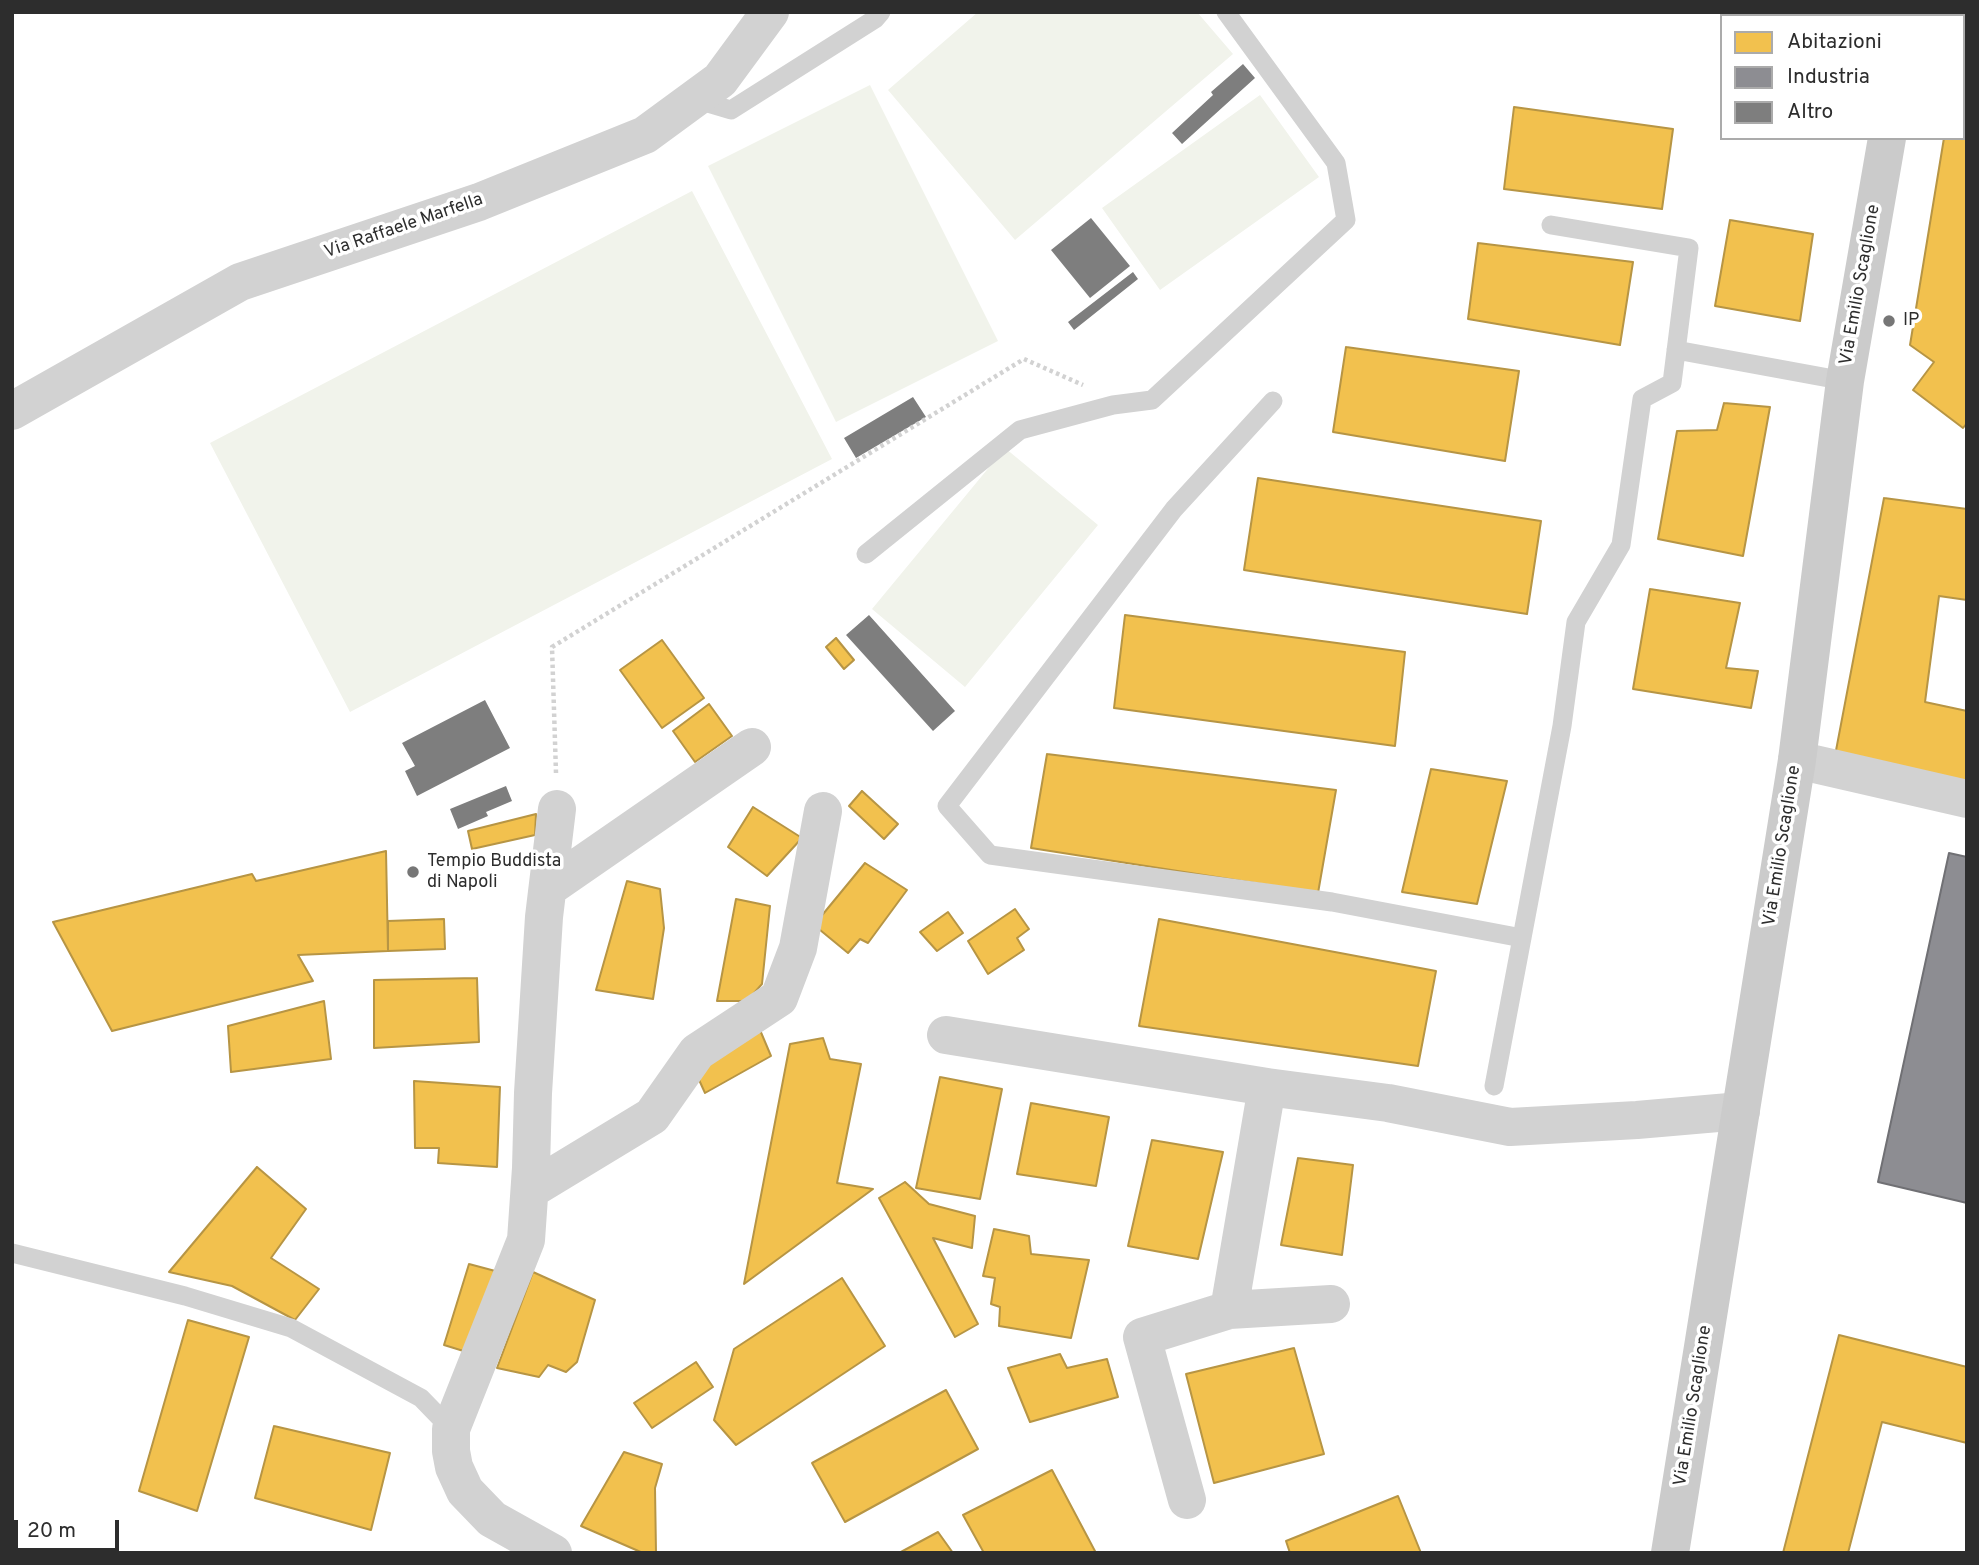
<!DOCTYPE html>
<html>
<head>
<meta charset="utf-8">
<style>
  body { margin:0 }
  #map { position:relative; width:1979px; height:1565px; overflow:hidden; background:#fff; font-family:Overpass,sans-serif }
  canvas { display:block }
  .frame { position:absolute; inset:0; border:14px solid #2d2d2d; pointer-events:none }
  .legend { position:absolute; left:1720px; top:14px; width:245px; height:126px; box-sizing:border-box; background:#fff; border:2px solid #ababab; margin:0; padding:9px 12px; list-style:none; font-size:21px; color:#2d2d2d }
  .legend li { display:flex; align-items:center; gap:14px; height:35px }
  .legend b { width:35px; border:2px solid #ababab }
  .scale { position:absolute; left:14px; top:1520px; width:105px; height:32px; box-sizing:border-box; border:4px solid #2d2d2d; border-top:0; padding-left:9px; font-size:21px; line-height:24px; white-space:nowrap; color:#2d2d2d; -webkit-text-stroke:5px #fff; paint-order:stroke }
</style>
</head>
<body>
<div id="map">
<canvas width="1979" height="1565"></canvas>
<div class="frame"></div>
<ul class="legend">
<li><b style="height:19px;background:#f2c14e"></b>Abitazioni</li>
<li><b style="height:19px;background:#8d8d92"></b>Industria</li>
<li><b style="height:19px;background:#7e7e7e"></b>Altro</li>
</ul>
<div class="scale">20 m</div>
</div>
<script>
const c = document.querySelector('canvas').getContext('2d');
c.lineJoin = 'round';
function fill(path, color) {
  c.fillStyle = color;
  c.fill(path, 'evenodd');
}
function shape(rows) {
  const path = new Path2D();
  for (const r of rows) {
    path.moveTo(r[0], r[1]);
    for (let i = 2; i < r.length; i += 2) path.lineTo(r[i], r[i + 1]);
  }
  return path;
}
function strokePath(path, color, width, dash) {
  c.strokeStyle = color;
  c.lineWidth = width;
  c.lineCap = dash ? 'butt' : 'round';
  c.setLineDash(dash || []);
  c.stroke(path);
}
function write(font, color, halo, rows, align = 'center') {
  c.font = font + ' Overpass,sans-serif';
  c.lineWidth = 7;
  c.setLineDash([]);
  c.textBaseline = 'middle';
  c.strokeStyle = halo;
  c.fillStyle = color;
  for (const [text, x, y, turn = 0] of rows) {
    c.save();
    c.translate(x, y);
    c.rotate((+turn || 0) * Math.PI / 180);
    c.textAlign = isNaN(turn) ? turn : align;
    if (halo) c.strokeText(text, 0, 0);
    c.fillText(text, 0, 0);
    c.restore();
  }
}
const green = shape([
  [978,12,1197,12,1233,54,1015,240,888,90],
  [870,85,998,341,836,422,708,166],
  [1260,95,1319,177,1160,290,1102,208],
  [692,191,832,459,350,712,210,443],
  [1005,448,1098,525,965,687,872,609]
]);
const homes = shape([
  [1965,12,1967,12,1967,423,1963,428,1913,390,1934,362,1910,345,1944,138,1963,138,1965,12],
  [1514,107,1673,129,1662,209,1504,189,1514,107],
  [1730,220,1813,234,1800,321,1715,306,1730,220],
  [1478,243,1633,262,1620,345,1468,319,1478,243],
  [1346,347,1519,371,1505,461,1333,432,1346,347],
  [1724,403,1770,407,1743,556,1658,539,1677,431,1717,430,1724,403],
  [1258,478,1541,521,1527,614,1244,570,1258,478],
  [1884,498,1967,509,1967,600,1939,596,1925,702,1967,711,1967,785,1834,761,1884,498],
  [1650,589,1740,603,1726,668,1758,671,1751,708,1633,689,1650,589],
  [1125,615,1405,652,1395,746,1114,708,1125,615],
  [836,638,854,660,844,669,826,647,836,638],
  [662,640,704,698,662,728,620,670,662,640],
  [709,704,732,736,695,762,673,731,709,704],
  [1047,754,1336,790,1318,893,1031,848,1047,754],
  [1431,769,1507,781,1477,904,1402,892,1431,769],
  [862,791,898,824,884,839,849,806,862,791],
  [753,807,802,838,767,876,728,847,753,807],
  [536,814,535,835,472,849,468,831,536,814],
  [386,851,388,951,298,955,313,981,112,1031,53,922,252,874,256,881,386,851],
  [865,863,907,890,868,943,860,939,848,953,814,925,865,863],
  [627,881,660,889,664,928,653,999,596,990,627,881],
  [736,899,770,906,762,984,747,1001,717,1001,736,899],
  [1015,909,1029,929,1017,938,1024,950,988,974,968,941,1015,909],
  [948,912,963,933,937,951,920,932,948,912],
  [444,919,445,949,388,951,388,921,444,919],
  [1159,919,1436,971,1418,1066,1139,1026,1159,919],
  [477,978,479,1042,374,1048,374,980,477,978],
  [324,1001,331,1059,231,1072,228,1026,324,1001],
  [760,1030,771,1056,705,1093,695,1071,760,1030],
  [823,1038,830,1059,861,1064,837,1183,873,1189,744,1284,790,1044,823,1038],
  [940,1077,1002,1089,980,1199,916,1188,940,1077],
  [414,1081,500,1087,497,1167,438,1163,439,1148,415,1148,414,1081],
  [1031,1103,1109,1117,1096,1186,1017,1174,1031,1103],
  [1152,1140,1223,1152,1198,1259,1128,1246,1152,1140],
  [1298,1158,1353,1165,1342,1255,1281,1245,1298,1158],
  [257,1167,306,1209,271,1258,319,1289,295,1320,232,1286,169,1272,257,1167],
  [905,1182,929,1204,975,1216,972,1248,933,1238,978,1324,955,1337,879,1198,905,1182],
  [994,1229,1029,1236,1031,1254,1089,1260,1071,1338,999,1326,1000,1307,991,1304,995,1278,983,1276,994,1229],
  [469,1264,499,1272,470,1353,444,1345,469,1264],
  [533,1272,595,1300,577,1362,566,1372,548,1365,539,1377,497,1368,533,1272],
  [842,1278,885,1346,736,1445,714,1420,734,1349,842,1278],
  [188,1320,249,1337,197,1511,139,1491,188,1320],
  [1839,1335,1967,1367,1967,1443,1882,1422,1848,1553,1783,1553,1839,1335],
  [1294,1348,1324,1454,1214,1483,1186,1374,1294,1348],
  [1060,1354,1067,1368,1107,1359,1118,1397,1030,1422,1008,1368,1060,1354],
  [696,1362,713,1387,652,1428,634,1403,696,1362],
  [946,1390,978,1449,845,1522,812,1463,946,1390],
  [274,1426,390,1453,371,1530,255,1498,274,1426],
  [624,1452,662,1464,655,1488,656,1553,643,1553,581,1526,624,1452],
  [1052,1470,1096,1553,984,1553,963,1515,1052,1470],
  [1398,1496,1421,1553,1290,1553,1286,1541,1398,1496],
  [938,1532,953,1553,899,1553,938,1532]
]);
const industry = shape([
  [1949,853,1967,857,1967,1203,1878,1182,1949,853]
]);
const building = shape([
  [1243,64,1255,78,1182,144,1172,133,1213,95,1211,92],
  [1091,218,1130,266,1090,298,1051,250],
  [1133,272,1138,279,1074,330,1068,322],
  [913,397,926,417,856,458,844,438],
  [869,615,955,711,933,731,846,635],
  [485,700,510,748,417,796,405,771,415,766,402,743],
  [506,786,512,801,486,812,488,816,458,829,450,809]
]);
const path = shape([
  [556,773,552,647,1024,359,1083,385]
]);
const lane = shape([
  [694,99,731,110,875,19,881,12],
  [1676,350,1845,381],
  [1273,401,1174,509,947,806,990,855,1332,902,1522,938],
  [866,554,1020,430,1113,405,1152,400,1346,220,1336,163,1226,12],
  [1494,1086,1562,726,1576,622,1621,545,1642,399,1672,383,1689,248,1551,225],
  [12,1253,185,1296,291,1328,421,1398,451,1429]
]);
const street = shape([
  [12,411,240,282,479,202,645,135,720,80,770,12],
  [1797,760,1967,799],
  [548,888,752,747],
  [946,1035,1267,1087,1388,1103,1510,1127,1637,1120,1741,1111],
  [530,1190,652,1116,697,1052,779,998,798,948,823,811],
  [1229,1310,1331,1304],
  [1187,1500,1142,1337,1229,1310,1267,1087],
  [553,1553,492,1519,465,1491,454,1467,451,1451,451,1429,526,1240,531,1168,533,1093,544,917,557,809]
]);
const secondary = shape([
  [1908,16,1909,12],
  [1670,1553,1797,760,1845,381,1887,138]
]);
const markers = [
  [1889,321,7,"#767676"],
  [413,872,7,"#767676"]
];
const streetNames = [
  ["Via Raffaele Marfella",404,227,-19],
  ["Via Emilio Scaglione",1861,285,-80],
  ["Via Emilio Scaglione",1783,846,-81],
  ["Via Emilio Scaglione",1694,1406,-81]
];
const poiNames = [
  ["IP",1903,321],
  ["Tempio Buddista",427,862],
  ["di Napoli",427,883]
];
fill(green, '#f1f3eb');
fill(homes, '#f2c14e');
strokePath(homes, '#b79544', 2);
fill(industry, '#8d8d92');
strokePath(industry, '#707074', 2);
fill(building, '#7e7e7e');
strokePath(path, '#d2d2d2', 4.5, [3.5, 3.5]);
strokePath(lane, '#d2d2d2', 19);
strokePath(street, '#d2d2d2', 38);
strokePath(secondary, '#cbcbcb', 38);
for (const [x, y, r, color] of markers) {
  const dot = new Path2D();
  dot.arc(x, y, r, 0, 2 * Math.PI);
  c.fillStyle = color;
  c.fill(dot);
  strokePath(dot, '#fff', 2.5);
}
write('18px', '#2d2d2d', '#fff', streetNames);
write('18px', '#2d2d2d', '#fff', poiNames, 'left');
</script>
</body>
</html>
